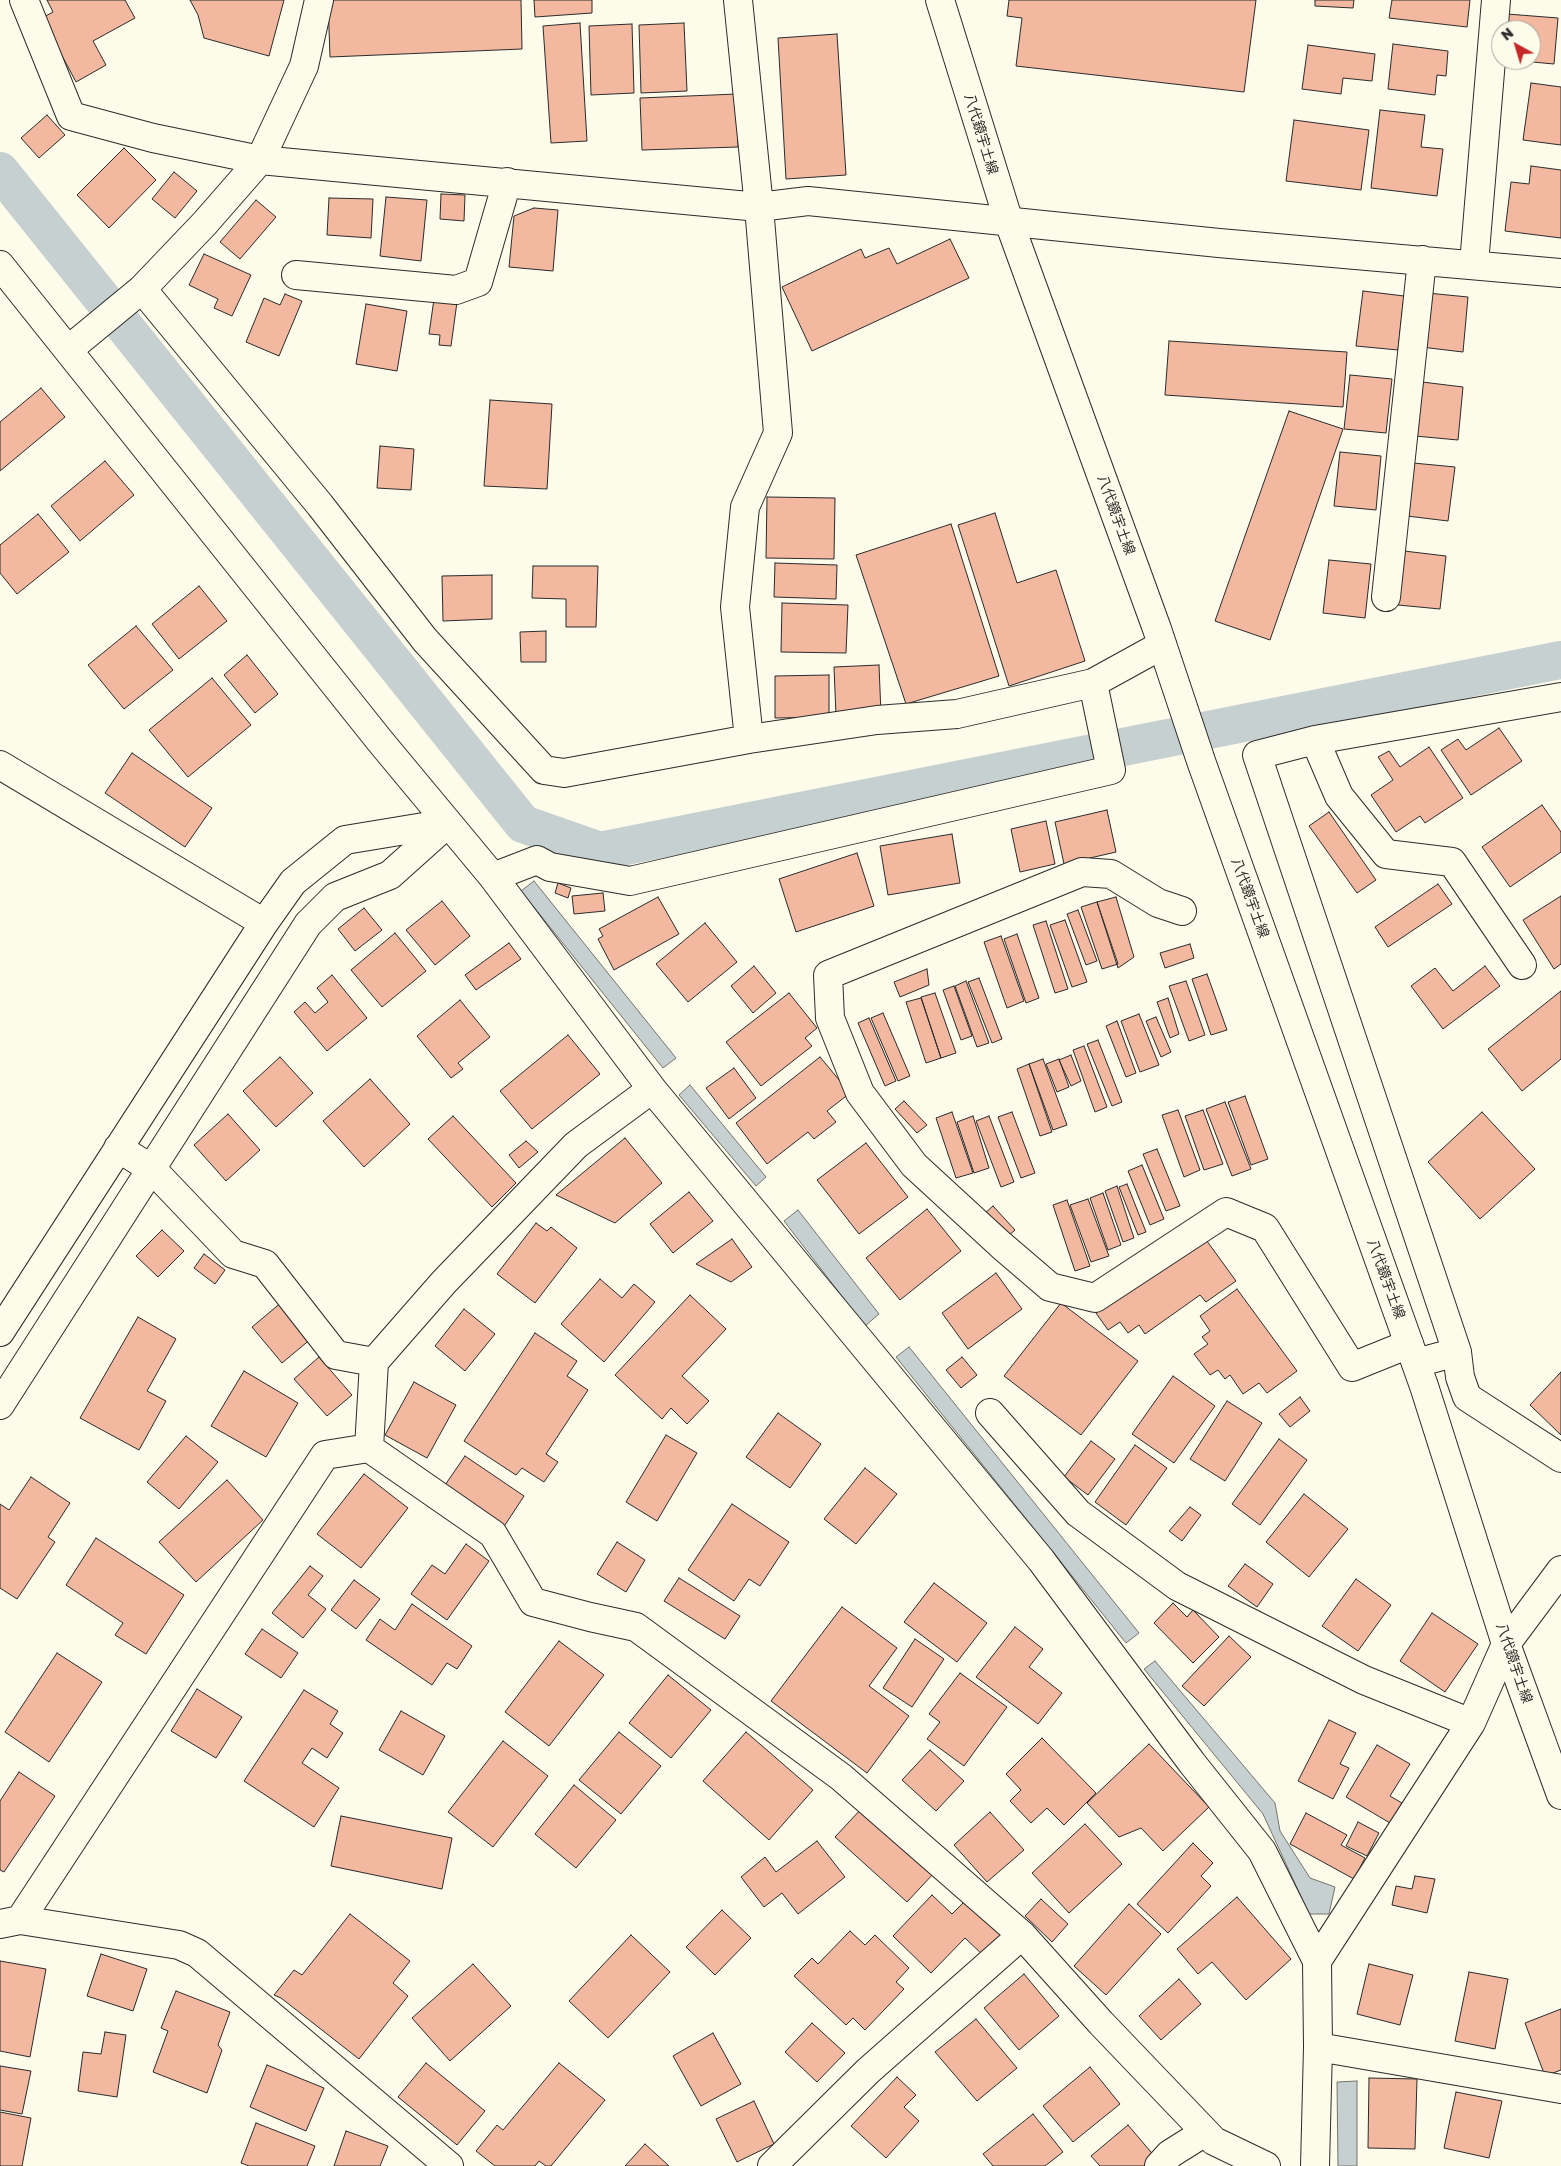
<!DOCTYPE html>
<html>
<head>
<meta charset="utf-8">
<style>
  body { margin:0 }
  #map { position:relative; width:1561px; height:2166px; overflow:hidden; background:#fdfbea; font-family:"Golos Text",sans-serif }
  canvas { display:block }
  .north { position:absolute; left:1491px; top:20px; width:50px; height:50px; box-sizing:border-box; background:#fdfbea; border:1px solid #a9a89e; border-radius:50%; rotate:321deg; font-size:14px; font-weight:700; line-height:20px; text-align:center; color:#2b2b2b }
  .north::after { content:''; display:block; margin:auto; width:18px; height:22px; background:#c62828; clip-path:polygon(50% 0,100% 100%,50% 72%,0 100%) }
</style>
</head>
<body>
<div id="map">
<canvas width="1561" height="2166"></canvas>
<div class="north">N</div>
</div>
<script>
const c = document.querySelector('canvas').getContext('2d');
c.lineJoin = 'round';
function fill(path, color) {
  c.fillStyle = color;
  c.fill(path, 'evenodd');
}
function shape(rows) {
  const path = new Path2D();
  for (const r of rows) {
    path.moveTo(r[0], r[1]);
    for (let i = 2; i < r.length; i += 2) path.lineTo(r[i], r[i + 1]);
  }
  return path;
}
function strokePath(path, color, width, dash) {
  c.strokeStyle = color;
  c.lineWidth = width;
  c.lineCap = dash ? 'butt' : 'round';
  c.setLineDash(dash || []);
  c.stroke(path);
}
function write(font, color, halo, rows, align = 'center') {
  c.font = font + ' "Golos Text","Noto Sans JP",sans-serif';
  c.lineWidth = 4;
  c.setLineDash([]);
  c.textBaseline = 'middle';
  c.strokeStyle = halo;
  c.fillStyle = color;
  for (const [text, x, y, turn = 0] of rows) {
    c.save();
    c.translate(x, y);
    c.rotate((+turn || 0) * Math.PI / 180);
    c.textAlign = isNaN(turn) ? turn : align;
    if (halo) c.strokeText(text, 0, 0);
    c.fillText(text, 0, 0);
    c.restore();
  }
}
const water = shape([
  [534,881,676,1058,663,1068,521,891,534,881],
  [690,1085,766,1177,756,1186,679,1095,690,1085],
  [798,1210,879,1314,865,1326,784,1221,798,1210],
  [909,1347,1139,1633,1126,1643,896,1357,909,1347],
  [1155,1661,1275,1803,1280,1831,1310,1878,1335,1887,1329,1914,1309,1914,1263,1814,1144,1669,1155,1661],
  [1357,2081,1357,2166,1338,2166,1337,2082,1357,2081]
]);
const canal = shape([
  [0,171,523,824,600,851,1561,660]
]);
const building = shape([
  [47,0,125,0,135,18,93,41,106,65,76,82,42,18,53,12,47,0],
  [190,0,284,0,269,56,204,38,198,15,190,0],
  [328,0,521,0,522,49,330,57,328,0],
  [534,0,592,0,592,13,535,17,534,0],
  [1009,0,1256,0,1244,92,1016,66,1022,18,1007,16,1009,0],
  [1315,0,1354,0,1353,8,1315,6,1315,0],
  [1392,0,1470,0,1467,27,1389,18,1392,0],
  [1507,14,1558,18,1554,64,1511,60,1531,60,1531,30,1506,30,1507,14],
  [580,23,587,141,551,143,543,26,580,23],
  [684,23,687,91,641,93,639,25,684,23],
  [632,24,634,93,591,95,589,26,632,24],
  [837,34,846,175,786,179,778,38,837,34],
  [1393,44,1448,51,1446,76,1437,75,1435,95,1388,89,1393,44],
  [1308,45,1375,54,1372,81,1343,78,1341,94,1302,89,1308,45],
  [1531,83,1561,87,1561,145,1523,140,1531,83],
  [737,94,738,147,642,150,640,98,737,94],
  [1380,110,1425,115,1421,147,1443,149,1437,196,1371,188,1380,110],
  [47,115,65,135,39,158,21,138,47,115],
  [1294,120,1369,130,1361,190,1286,181,1294,120],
  [124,148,156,180,109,228,77,195,124,148],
  [1531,166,1561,170,1561,238,1505,231,1511,182,1529,184,1531,166],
  [174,172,197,191,175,218,152,199,174,172],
  [441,194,465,195,464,221,440,219,441,194],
  [386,197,427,200,421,261,380,256,386,197],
  [329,198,373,199,371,238,327,235,329,198],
  [256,200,276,217,240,259,220,242,256,200],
  [534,208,558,210,553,271,509,267,514,216,534,208],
  [950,239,969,278,812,351,782,287,861,249,865,258,889,248,897,264,950,239],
  [204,254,251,275,232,316,214,308,218,299,189,285,204,254],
  [1363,291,1404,296,1398,350,1356,346,1363,291],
  [1427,293,1468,297,1463,352,1421,347,1427,293],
  [285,294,302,301,279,356,246,342,264,298,280,305,285,294],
  [434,299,457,302,451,346,439,345,440,335,429,334,434,299],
  [366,304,407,311,397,371,356,364,366,304],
  [1169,341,1347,352,1343,407,1165,395,1169,341],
  [1350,375,1392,379,1386,433,1344,429,1350,375],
  [1422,382,1463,387,1458,440,1415,436,1422,382],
  [41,388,65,417,0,471,0,422,41,388],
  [490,400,552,404,547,489,484,486,490,400],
  [1289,411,1343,429,1270,640,1215,621,1289,411],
  [380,446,414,449,411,490,377,488,380,446],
  [1340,452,1381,456,1376,510,1334,506,1340,452],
  [105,461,134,495,80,541,51,506,105,461],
  [1413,463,1455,467,1448,521,1407,516,1413,463],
  [767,497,835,498,834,559,766,558,767,497],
  [995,513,1017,583,1056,570,1085,661,1009,686,958,525,995,513],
  [38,514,69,552,17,594,0,573,0,545,38,514],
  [951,524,999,676,906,704,856,555,951,524],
  [1404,551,1446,556,1440,609,1398,605,1404,551],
  [1329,560,1371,564,1365,618,1323,613,1329,560],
  [775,563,837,565,836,599,774,597,775,563],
  [533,566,598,566,596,627,566,627,566,599,532,598,533,566],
  [492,575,492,619,443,621,442,576,492,575],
  [199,586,227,621,179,659,152,624,199,586],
  [782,603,848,605,846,653,781,652,782,603],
  [136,626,173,670,124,709,88,665,136,626],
  [546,631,546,662,521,662,520,632,546,631],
  [247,655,278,694,255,713,224,675,247,655],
  [879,665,881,714,836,716,834,667,879,665],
  [829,675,829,717,775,718,775,676,829,675],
  [212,678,251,725,188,777,149,730,212,678],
  [1499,728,1522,761,1471,795,1441,750,1458,739,1466,750,1499,728],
  [1429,747,1463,798,1425,823,1420,816,1396,832,1371,795,1393,780,1378,757,1389,751,1400,767,1429,747],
  [132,753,212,808,185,847,105,793,132,753],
  [1542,805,1561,832,1561,852,1510,887,1482,847,1542,805],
  [1107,810,1116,852,1064,864,1055,822,1107,810],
  [1329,812,1376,880,1357,893,1309,826,1329,812],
  [1046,821,1055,864,1020,872,1011,829,1046,821],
  [952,834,960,883,888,895,880,846,952,834],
  [857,853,874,906,796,932,779,879,857,853],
  [558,883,571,888,568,898,555,893,558,883],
  [1438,884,1452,904,1388,947,1375,927,1438,884],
  [603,893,605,911,574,914,572,896,603,893],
  [1561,896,1561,964,1554,969,1523,920,1561,896],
  [658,897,679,934,614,970,598,939,603,936,599,929,658,897],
  [1116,897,1134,957,1118,968,1097,902,1116,897],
  [442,901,470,936,435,965,406,930,442,901],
  [1097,902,1118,964,1102,969,1081,907,1097,902],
  [364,908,382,930,355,951,338,929,364,908],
  [1078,910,1097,961,1086,965,1067,914,1078,910],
  [1065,920,1087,982,1072,987,1050,925,1065,920],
  [1046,921,1068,989,1055,993,1033,925,1046,921],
  [705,923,737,962,688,1002,656,964,705,923],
  [395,933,426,971,382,1007,351,970,395,933],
  [1017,934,1039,998,1026,1003,1004,939,1017,934],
  [1001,936,1024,1001,1007,1008,984,942,1001,936],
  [509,943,521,959,476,990,465,975,509,943],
  [1190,944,1194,958,1165,968,1160,953,1190,944],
  [754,966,776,993,753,1013,731,986,754,966],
  [1485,966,1500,986,1443,1029,1411,986,1435,968,1453,991,1485,966],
  [927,969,929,985,900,997,894,982,927,969],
  [1207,974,1227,1030,1211,1035,1192,979,1207,974],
  [332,975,367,1018,327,1051,294,1012,305,1002,315,1013,328,1002,317,988,332,975],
  [979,978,1002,1039,992,1043,968,982,979,978],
  [966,981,989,1043,977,1047,955,986,966,981],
  [1186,981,1205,1035,1189,1041,1169,986,1186,981],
  [954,986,972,1036,961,1040,943,990,954,986],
  [1561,991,1561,1059,1522,1091,1488,1049,1561,991],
  [789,993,817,1028,805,1038,812,1046,761,1086,726,1042,789,993],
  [935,993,956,1053,941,1058,921,997,935,993],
  [921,998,941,1058,926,1063,906,1002,921,998],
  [1168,998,1179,1034,1170,1038,1157,1002,1168,998],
  [460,1000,490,1037,458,1063,463,1069,451,1078,417,1036,460,1000],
  [883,1013,910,1076,898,1081,871,1018,883,1013],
  [1139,1014,1159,1065,1140,1072,1121,1021,1139,1014],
  [1156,1017,1171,1052,1161,1057,1146,1021,1156,1017],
  [869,1018,896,1081,885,1086,858,1023,869,1018],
  [1117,1021,1136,1073,1126,1077,1106,1026,1117,1021],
  [568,1035,600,1074,532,1129,500,1091,568,1035],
  [1098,1040,1122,1102,1112,1106,1087,1044,1098,1040],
  [1084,1046,1107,1107,1095,1112,1073,1050,1084,1046],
  [1071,1055,1081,1081,1071,1086,1059,1060,1071,1055],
  [280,1057,313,1093,276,1127,243,1091,280,1057],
  [820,1057,850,1093,827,1111,836,1122,814,1139,808,1132,767,1164,736,1123,820,1057],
  [1043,1059,1067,1125,1053,1130,1029,1064,1043,1059],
  [1059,1059,1069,1087,1057,1092,1046,1064,1059,1059],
  [1029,1064,1052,1132,1040,1136,1017,1069,1029,1064],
  [734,1068,756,1098,729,1119,706,1088,734,1068],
  [370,1079,410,1124,364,1167,323,1121,370,1079],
  [1245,1096,1268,1159,1251,1165,1228,1102,1245,1096],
  [904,1101,927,1125,917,1133,895,1109,904,1101],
  [1225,1102,1251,1169,1232,1176,1206,1109,1225,1102],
  [1178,1110,1200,1170,1184,1177,1162,1115,1178,1110],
  [1203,1110,1223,1164,1204,1170,1185,1116,1203,1110],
  [952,1112,973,1173,956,1178,936,1118,952,1112],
  [1012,1112,1035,1173,1021,1178,998,1117,1012,1112],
  [1482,1112,1535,1169,1480,1219,1428,1162,1482,1112],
  [228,1114,260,1150,226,1181,194,1145,228,1114],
  [453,1116,516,1183,492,1207,428,1139,453,1116],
  [973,1116,989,1168,974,1173,957,1122,973,1116],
  [989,1116,1014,1182,1001,1187,976,1121,989,1116],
  [625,1138,662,1183,615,1223,556,1195,625,1138],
  [526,1141,538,1152,519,1168,509,1155,526,1141],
  [866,1143,908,1197,859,1234,817,1180,866,1143],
  [1157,1149,1180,1206,1166,1211,1143,1154,1157,1149],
  [1142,1165,1164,1219,1150,1225,1128,1171,1142,1165],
  [1127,1184,1146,1232,1138,1235,1119,1187,1127,1184],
  [1117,1186,1134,1238,1123,1242,1105,1191,1117,1186],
  [689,1192,713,1221,673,1253,650,1224,689,1192],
  [1103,1193,1121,1245,1108,1250,1090,1198,1103,1193],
  [1088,1199,1109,1256,1091,1262,1070,1205,1088,1199],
  [1067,1200,1090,1266,1075,1271,1053,1205,1067,1200],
  [993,1206,1015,1230,1007,1237,984,1214,993,1206],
  [927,1209,961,1251,900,1300,866,1258,927,1209],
  [536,1223,547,1231,551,1227,577,1248,535,1303,497,1274,536,1223],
  [162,1230,184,1251,158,1277,136,1256,162,1230],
  [1204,1237,1236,1281,1206,1302,1200,1295,1145,1334,1139,1325,1128,1333,1120,1322,1108,1330,1096,1313,1204,1237],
  [732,1239,752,1267,731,1282,696,1264,732,1239],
  [204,1254,225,1270,215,1284,194,1268,204,1254],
  [996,1273,1022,1309,968,1349,942,1313,996,1273],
  [600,1279,622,1298,634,1284,655,1302,604,1362,561,1324,600,1279],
  [1237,1289,1297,1371,1267,1393,1259,1383,1243,1394,1230,1375,1225,1379,1218,1370,1210,1375,1194,1354,1208,1344,1202,1337,1210,1331,1200,1316,1237,1289],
  [690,1295,726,1329,682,1376,709,1401,687,1424,671,1408,662,1419,615,1375,690,1295],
  [282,1302,312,1338,282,1363,252,1327,282,1302],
  [1061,1303,1138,1361,1081,1435,1004,1376,1061,1303],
  [464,1309,495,1334,465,1371,435,1346,464,1309],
  [138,1317,176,1339,147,1391,166,1401,139,1450,80,1418,138,1317],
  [535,1333,577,1361,567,1376,588,1390,546,1454,558,1462,544,1482,522,1468,516,1475,464,1441,535,1333],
  [319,1357,352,1395,327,1416,294,1379,319,1357],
  [962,1357,977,1375,961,1388,946,1370,962,1357],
  [244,1371,298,1403,266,1457,211,1426,244,1371],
  [1561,1372,1561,1435,1530,1405,1561,1372],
  [1173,1376,1215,1406,1174,1463,1132,1434,1173,1376],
  [414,1382,456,1405,427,1458,385,1435,414,1382],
  [1300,1397,1310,1411,1290,1427,1279,1414,1300,1397],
  [1227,1401,1262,1423,1225,1481,1190,1459,1227,1401],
  [778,1413,821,1444,790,1488,746,1457,778,1413],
  [666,1435,697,1453,657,1521,626,1502,666,1435],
  [186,1436,218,1462,179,1509,147,1482,186,1436],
  [1279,1439,1307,1460,1260,1525,1232,1504,1279,1439],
  [1091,1441,1115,1459,1088,1495,1064,1477,1091,1441],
  [1135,1445,1167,1468,1126,1525,1095,1502,1135,1445],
  [465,1456,524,1496,503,1528,443,1488,465,1456],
  [865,1468,897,1494,856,1544,824,1519,865,1468],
  [364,1474,408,1508,361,1568,317,1534,364,1474],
  [31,1477,70,1503,48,1537,55,1542,17,1599,0,1588,0,1504,9,1510,31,1477],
  [227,1480,263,1520,196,1582,159,1542,227,1480],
  [1304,1494,1348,1529,1309,1577,1266,1542,1304,1494],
  [732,1504,789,1542,760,1586,749,1579,734,1601,688,1570,732,1504],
  [1190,1507,1201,1515,1182,1541,1169,1531,1190,1507],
  [96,1538,184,1595,146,1654,115,1635,123,1623,66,1585,96,1538],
  [617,1542,645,1560,626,1592,597,1574,617,1542],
  [466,1544,489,1561,447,1620,411,1594,432,1565,445,1574,466,1544],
  [1245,1564,1273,1584,1257,1607,1228,1586,1245,1564],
  [310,1566,323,1576,308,1595,326,1609,303,1638,272,1613,310,1566],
  [679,1578,740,1616,725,1639,664,1601,679,1578],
  [1356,1579,1391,1605,1358,1651,1322,1626,1356,1579],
  [354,1580,380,1599,356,1629,331,1610,354,1580],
  [934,1583,987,1623,957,1662,904,1622,934,1583],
  [1173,1603,1187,1617,1193,1610,1219,1637,1193,1663,1154,1623,1173,1603],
  [412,1604,472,1646,457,1669,447,1663,432,1685,366,1640,380,1619,395,1630,412,1604],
  [842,1607,897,1648,869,1686,909,1716,867,1773,771,1701,842,1607],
  [1432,1613,1478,1644,1445,1692,1400,1661,1432,1613],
  [1015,1627,1043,1649,1029,1667,1062,1693,1038,1724,976,1677,1015,1627],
  [262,1629,298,1653,281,1678,245,1654,262,1629],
  [1229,1636,1251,1657,1204,1706,1182,1686,1229,1636],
  [915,1639,944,1659,912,1707,883,1688,915,1639],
  [559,1641,604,1675,549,1746,505,1712,559,1641],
  [57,1653,102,1682,49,1762,5,1732,57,1653],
  [960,1673,1007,1707,964,1766,927,1739,940,1722,929,1714,960,1673],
  [668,1675,711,1710,671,1758,629,1723,668,1675],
  [197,1689,242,1717,216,1758,171,1731,197,1689],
  [304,1690,338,1711,330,1724,343,1733,327,1758,312,1748,302,1763,339,1788,314,1827,244,1781,304,1690],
  [401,1711,445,1736,423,1775,379,1750,401,1711],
  [1329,1720,1356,1733,1340,1764,1349,1768,1333,1799,1298,1781,1329,1720],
  [619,1732,661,1766,621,1814,579,1780,619,1732],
  [746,1732,813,1790,769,1840,703,1781,746,1732],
  [1042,1738,1096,1793,1064,1825,1047,1808,1031,1823,1010,1801,1021,1790,1006,1774,1042,1738],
  [503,1741,548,1776,493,1847,448,1812,503,1741],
  [1149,1744,1209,1807,1163,1851,1141,1828,1119,1837,1087,1803,1149,1744],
  [1377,1745,1410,1764,1390,1796,1402,1803,1390,1823,1346,1797,1377,1745],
  [930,1750,964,1781,936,1811,902,1780,930,1750],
  [19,1772,55,1796,4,1872,0,1870,0,1801,19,1772],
  [574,1785,616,1820,576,1868,535,1834,574,1785],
  [862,1808,934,1873,907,1902,835,1837,862,1808],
  [990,1812,1024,1850,987,1882,954,1845,990,1812],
  [1306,1813,1347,1835,1341,1845,1365,1858,1354,1879,1290,1844,1306,1813],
  [341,1816,452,1838,442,1889,331,1866,341,1816],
  [1358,1822,1379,1833,1367,1856,1346,1846,1358,1822],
  [1085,1824,1122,1864,1069,1913,1032,1873,1085,1824],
  [817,1841,845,1877,798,1914,782,1893,764,1907,741,1877,765,1857,776,1872,817,1841],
  [1193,1843,1213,1863,1201,1876,1211,1886,1168,1933,1137,1904,1193,1843],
  [1415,1876,1435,1879,1427,1913,1392,1905,1396,1886,1412,1889,1415,1876],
  [932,1895,952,1914,966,1900,1004,1937,985,1957,965,1938,931,1973,893,1936,932,1895],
  [1237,1897,1291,1959,1246,2000,1212,1962,1198,1974,1177,1949,1237,1897],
  [1041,1899,1068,1924,1052,1942,1025,1916,1041,1899],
  [1129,1904,1161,1934,1106,1995,1074,1966,1129,1904],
  [722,1910,751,1938,715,1975,686,1947,722,1910],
  [350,1914,410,1961,393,1983,408,1996,359,2059,281,1998,274,1995,294,1970,302,1975,350,1914],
  [850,1931,865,1945,875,1935,909,1968,896,1982,904,1989,865,2030,853,2018,846,2025,794,1976,812,1958,818,1964,850,1931],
  [631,1935,670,1972,608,2038,569,2001,631,1935],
  [101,1954,147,1969,133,2011,87,1996,101,1954],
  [0,1961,46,1969,30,2057,0,2051,0,1961],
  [473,1964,511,2006,450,2061,412,2018,473,1964],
  [1369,1964,1413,1975,1400,2025,1357,2014,1369,1964],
  [1469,1972,1508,1979,1495,2049,1455,2041,1469,1972],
  [1024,1974,1059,2016,1019,2050,984,2008,1024,1974],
  [1179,1979,1201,2004,1161,2040,1139,2016,1179,1979],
  [176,1991,230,2012,218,2045,222,2050,207,2093,153,2072,168,2031,161,2028,176,1991],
  [1561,2009,1561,2070,1545,2076,1525,2023,1561,2009],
  [976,2019,1017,2068,977,2101,935,2052,976,2019],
  [812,2023,845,2053,817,2082,785,2052,812,2023],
  [105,2032,126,2035,117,2097,78,2091,83,2052,101,2054,105,2032],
  [713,2033,741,2084,701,2106,673,2056,713,2033],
  [426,2063,485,2111,457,2145,398,2097,426,2063],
  [559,2063,605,2100,551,2166,546,2166,539,2161,535,2166,495,2166,476,2151,497,2125,503,2130,559,2063],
  [267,2065,324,2088,306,2131,250,2107,267,2065],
  [0,2066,31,2071,22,2114,0,2110,0,2066],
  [1090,2067,1120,2104,1073,2142,1043,2106,1090,2067],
  [897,2077,916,2095,904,2107,919,2121,886,2158,851,2126,897,2077],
  [1369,2078,1417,2079,1415,2149,1368,2148,1369,2078],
  [1456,2092,1502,2101,1489,2158,1444,2148,1456,2092],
  [754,2101,774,2144,737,2162,716,2119,754,2101],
  [0,2112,31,2118,22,2166,0,2166,0,2112],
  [1033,2114,1063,2152,1045,2166,993,2166,983,2154,1033,2114],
  [256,2123,315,2146,307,2166,249,2166,241,2163,256,2123],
  [1128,2125,1156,2158,1146,2166,1100,2166,1091,2156,1128,2125],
  [346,2131,388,2146,380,2166,334,2166,346,2131],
  [645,2144,669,2166,625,2166,645,2144]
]);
const minor = shape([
  [24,0,71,116,153,138,260,160,759,207,808,201,1219,243,1561,273],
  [1474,264,1496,0],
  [0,265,380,741,493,877,652,1089,1041,1560,1192,1763,1262,1851,1317,1961,1318,2047,1315,2166],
  [296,275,456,290,478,282,507,182],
  [142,289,320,505,425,640,544,770,564,773,749,739,735,607,745,507,778,433,759,207,738,0],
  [68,350,142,289,205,223,260,160,304,66,319,0],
  [1386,597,1422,260],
  [1561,697,1315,740,1257,755,1457,1352,1460,1377,1467,1397,1561,1458],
  [749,739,877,720,957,714,1093,683,1162,645],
  [1315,740,1339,796,1386,854,1452,862,1522,965],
  [0,765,264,923],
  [493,877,537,860,550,867,630,881,1111,770,1093,683],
  [1182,911,1158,903,1111,874,1082,872,828,975,830,1018,860,1093,914,1165,1001,1245,1050,1287,1095,1298,1226,1212,1265,1228,1352,1367,1409,1344],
  [118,1148,152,1169,233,1254,265,1264,336,1355,374,1362],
  [0,1332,264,923,293,882,345,840,448,823],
  [1416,1363,1457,1352],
  [0,1405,308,924,335,897,390,875,448,823],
  [990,1413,1078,1513,1177,1586,1364,1680,1471,1723],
  [369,1448,493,1534,533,1602,590,1617,636,1627,841,1777,1022,1935,1101,2023,1214,2141,1266,2166],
  [20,1920,325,1455,369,1448,374,1362,444,1282,576,1145,652,1089],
  [0,1924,20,1920,179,1945,197,1953,449,2166],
  [1317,1961,1471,1723,1506,1644,1561,1570],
  [1318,2047,1561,2089],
  [772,2166,868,2071,1022,1935],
  [1159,2166,1170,2154,1205,2132]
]);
const major = shape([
  [940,0,1009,222,1157,629,1201,761,1424,1386,1506,1644,1561,1795]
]);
const streetNames = [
  ["八代鏡宇土線",981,134,73],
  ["八代鏡宇土線",1116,515,70],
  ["八代鏡宇土線",1250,898,70],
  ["八代鏡宇土線",1386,1279,70],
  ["八代鏡宇土線",1514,1663,71]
];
fill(water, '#c7d0d0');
strokePath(water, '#74746e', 1);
strokePath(canal, '#c7d0d0', 38);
fill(building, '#f2b8a0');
strokePath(building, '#2b2b2b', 1);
strokePath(minor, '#2b2b2b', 30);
strokePath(major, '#2b2b2b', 30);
strokePath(minor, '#fdfbea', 28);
strokePath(major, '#fdfbea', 28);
write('14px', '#2b2b2b', '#fdfbea', streetNames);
</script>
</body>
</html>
